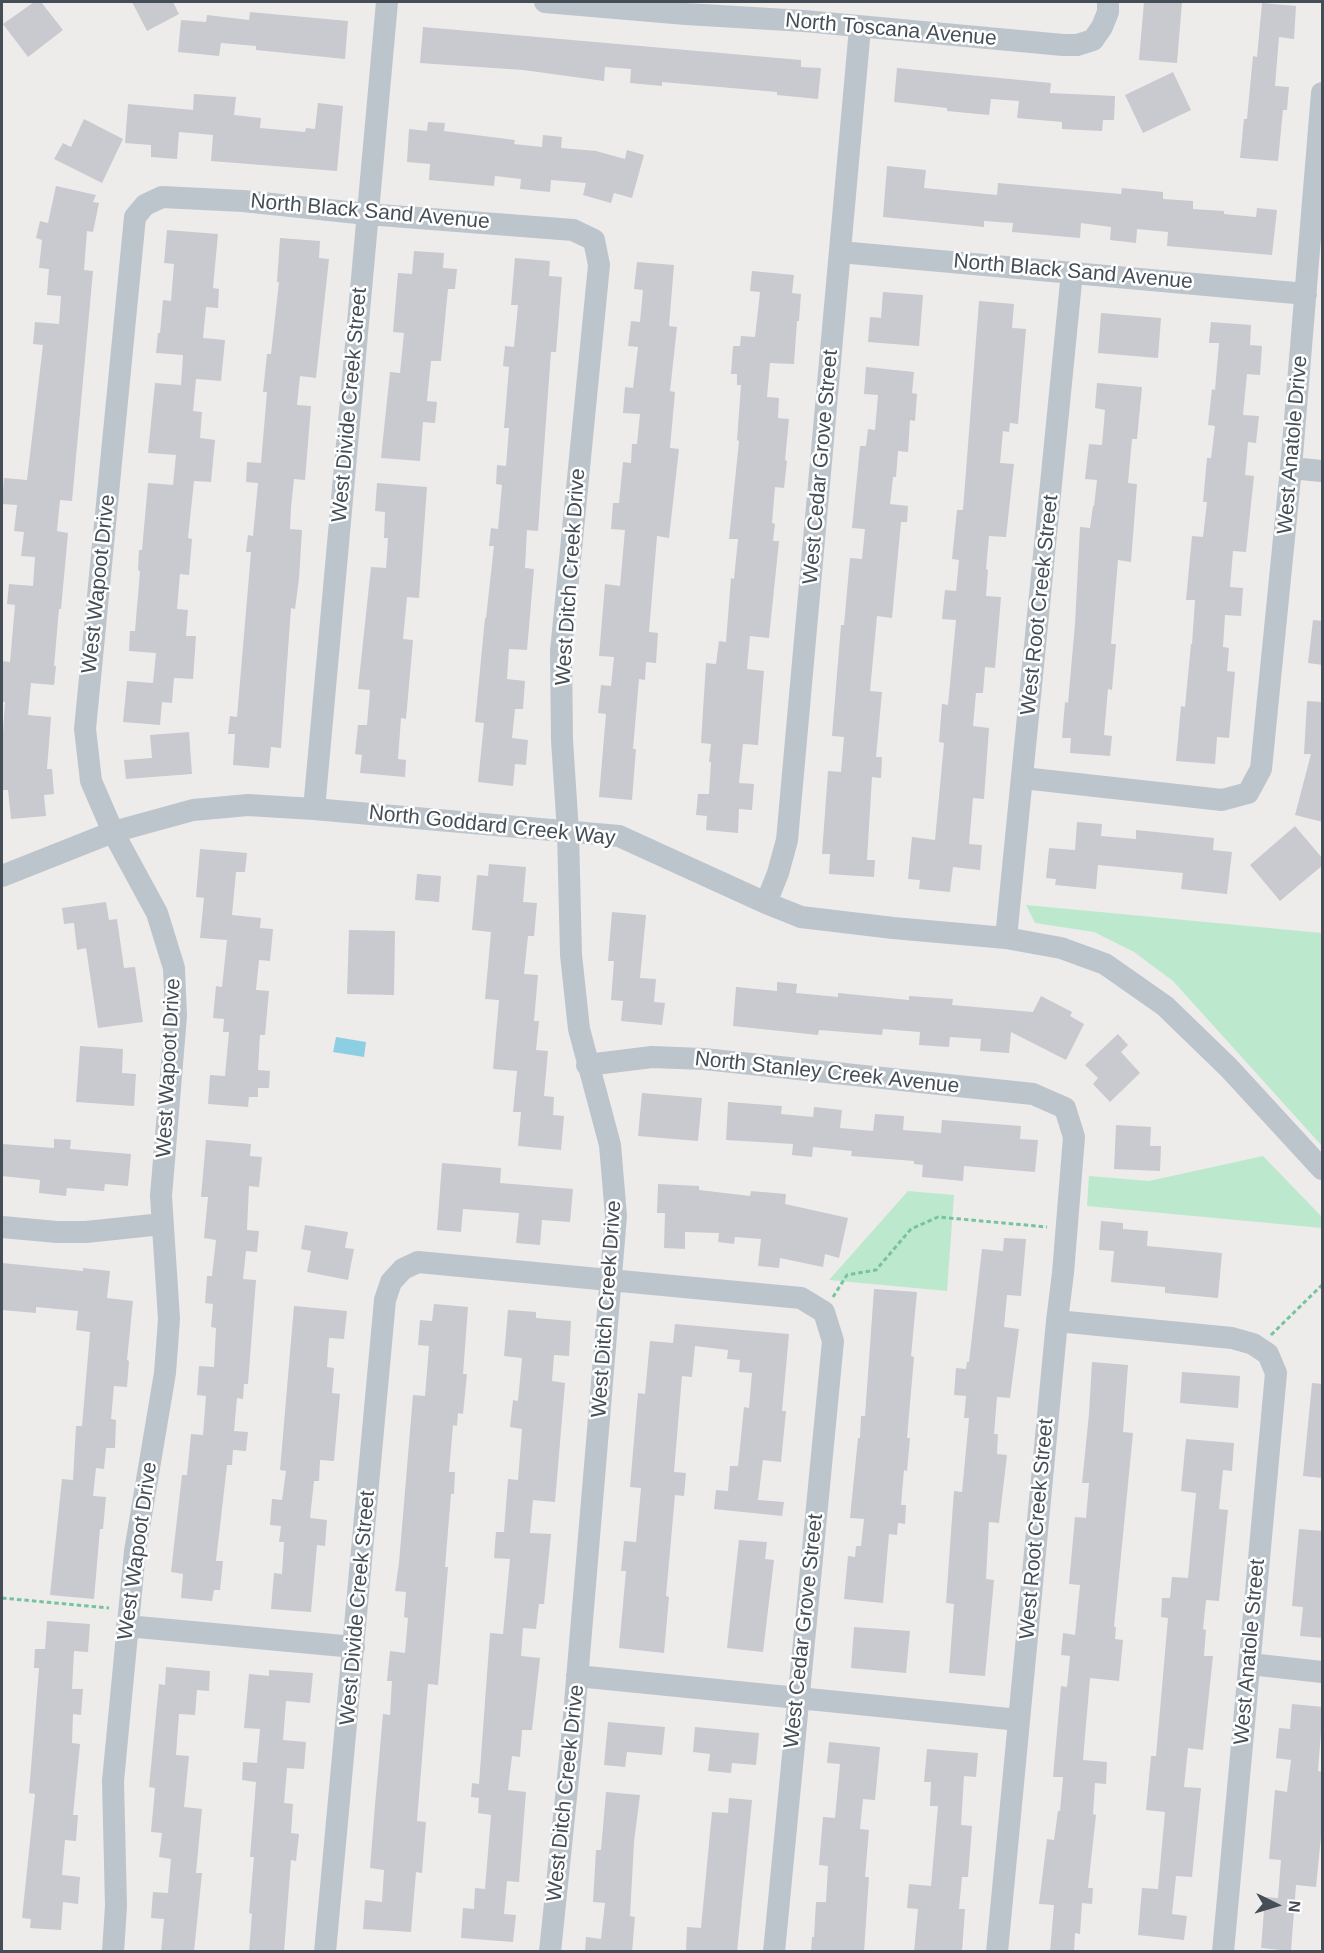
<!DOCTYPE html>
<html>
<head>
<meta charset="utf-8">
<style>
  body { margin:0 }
  #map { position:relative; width:1324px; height:1953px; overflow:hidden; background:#eeebeb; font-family:Arial,sans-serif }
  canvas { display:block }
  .frame { position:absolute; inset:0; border:3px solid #454e56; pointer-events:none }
  .north { position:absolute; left:1246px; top:1875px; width:60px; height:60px; -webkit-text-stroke:4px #fff; paint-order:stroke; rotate:95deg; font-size:16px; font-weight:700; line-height:24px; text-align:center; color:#454e56 }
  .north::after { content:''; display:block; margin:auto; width:21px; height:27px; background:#454e56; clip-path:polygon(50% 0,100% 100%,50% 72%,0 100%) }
</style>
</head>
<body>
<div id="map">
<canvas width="1324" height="1953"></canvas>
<div class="frame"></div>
<div class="north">N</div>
</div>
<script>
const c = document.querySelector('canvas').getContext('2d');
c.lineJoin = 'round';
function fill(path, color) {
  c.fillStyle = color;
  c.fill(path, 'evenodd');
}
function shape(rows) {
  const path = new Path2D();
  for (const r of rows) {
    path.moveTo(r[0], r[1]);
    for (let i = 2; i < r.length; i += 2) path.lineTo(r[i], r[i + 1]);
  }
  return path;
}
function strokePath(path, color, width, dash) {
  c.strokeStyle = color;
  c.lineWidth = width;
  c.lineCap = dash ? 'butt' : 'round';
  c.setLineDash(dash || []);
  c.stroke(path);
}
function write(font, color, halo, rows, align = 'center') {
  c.font = font + ' Arial,sans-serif';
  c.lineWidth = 5;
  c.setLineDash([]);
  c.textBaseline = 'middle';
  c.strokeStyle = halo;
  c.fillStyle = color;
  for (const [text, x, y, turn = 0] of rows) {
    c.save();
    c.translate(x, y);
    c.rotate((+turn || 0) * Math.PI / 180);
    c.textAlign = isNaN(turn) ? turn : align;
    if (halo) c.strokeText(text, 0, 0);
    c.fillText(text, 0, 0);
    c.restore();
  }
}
const green = shape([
  [1026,905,1322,933,1322,1146,1173,981,1134,952,1094,932,1035,923],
  [1263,1156,1322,1217,1322,1228,1087,1206,1089,1176,1149,1181],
  [908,1191,954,1195,947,1291,829,1280]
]);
const water = shape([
  [336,1037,366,1042,364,1057,333,1052]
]);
const building = shape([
  [34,2,41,2,63,30,28,57,3,24],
  [132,2,173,2,179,14,147,31],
  [1144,2,1182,2,1177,63,1139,60],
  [1262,3,1296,6,1294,39,1279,37,1275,86,1289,87,1287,110,1283,110,1278,161,1240,158,1244,119,1247,119,1253,56,1257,57],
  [250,12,348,21,345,59,256,50,256,46,221,43,219,56,178,52,181,20,206,22,207,15,249,20],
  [423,27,801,60,801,67,821,68,818,99,777,95,777,92,662,82,662,86,630,83,631,69,605,67,604,81,523,70,420,63],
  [897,68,1051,83,1050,93,1115,96,1114,120,1103,120,1102,131,1062,129,1062,122,1017,118,1019,101,991,99,989,115,947,111,947,108,894,102],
  [1173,72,1191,110,1143,133,1125,95],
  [194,94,236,97,234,115,261,118,260,128,305,132,306,128,315,129,318,103,343,106,337,171,211,161,213,135,179,132,177,159,151,157,151,145,125,143,128,104,193,110],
  [84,119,123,139,102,183,54,159,63,143,71,147],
  [428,122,445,123,444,131,515,140,514,144,542,147,543,135,562,137,561,148,596,151,625,159,627,150,644,155,632,198,614,193,611,203,583,195,586,183,551,180,550,192,520,189,521,179,495,176,494,186,429,180,430,164,407,162,409,129,427,131],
  [887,166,926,170,924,188,997,195,998,183,1121,194,1122,188,1163,192,1163,199,1193,201,1193,209,1224,211,1224,214,1256,217,1257,208,1277,210,1272,255,1167,246,1168,232,1137,229,1136,243,1110,240,1111,227,1081,223,1080,238,1012,232,1013,223,984,221,984,227,883,217],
  [56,186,96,195,93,202,99,203,93,232,87,231,84,270,93,271,72,501,60,500,57,531,68,533,61,609,59,609,54,666,56,666,54,685,31,683,28,715,51,717,47,769,52,769,54,794,44,795,46,816,11,819,8,790,2,790,2,747,5,702,2,702,2,661,10,662,15,605,7,604,9,584,33,586,35,557,21,556,24,532,14,531,17,505,2,504,4,478,27,480,43,345,33,344,35,322,59,324,61,296,47,295,49,269,39,268,42,240,36,238,40,221,48,223],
  [167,230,218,234,213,288,219,289,218,308,206,307,203,338,225,340,221,381,196,379,193,411,202,412,200,438,215,440,211,482,194,481,188,538,192,539,189,575,180,574,177,609,188,610,186,636,196,636,193,679,174,678,172,703,162,702,160,725,123,722,127,681,153,683,156,653,129,651,130,631,135,631,140,571,138,570,139,550,142,550,148,483,173,485,176,455,148,453,155,383,181,385,183,355,156,353,158,333,160,333,163,300,171,301,174,264,164,263],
  [280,238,320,241,319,258,329,259,316,378,300,376,297,405,311,406,305,480,294,479,291,508,290,529,302,530,299,579,295,609,291,608,281,748,271,747,269,768,233,765,235,734,228,734,230,716,237,717,251,552,246,552,248,535,253,536,258,483,246,482,247,462,261,463,267,392,263,392,267,354,271,354,279,282,277,282],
  [414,251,444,253,443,268,457,269,455,289,448,289,441,361,431,361,427,401,437,402,435,423,423,422,420,461,381,458,390,372,400,373,404,333,393,332,398,273,412,274],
  [515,258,550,261,549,276,562,277,556,352,551,352,538,531,527,530,525,568,534,569,527,650,509,649,507,679,525,681,523,709,515,709,512,738,528,740,526,765,515,764,513,786,478,782,484,723,475,722,485,618,486,618,494,546,489,546,491,528,498,529,502,485,496,484,497,465,506,466,509,428,504,428,509,367,503,366,505,346,514,347,518,305,511,305],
  [637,262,674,265,669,326,677,327,670,391,675,392,670,448,679,449,669,538,657,536,649,632,658,633,656,663,646,662,645,680,639,679,633,749,636,749,632,800,599,797,606,714,598,713,601,685,611,686,614,657,599,656,605,584,620,586,625,530,611,529,613,503,619,503,623,462,631,463,632,444,637,444,640,414,623,413,625,387,633,388,638,347,628,346,631,321,640,322,643,290,634,289],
  [752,271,794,275,792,293,801,294,799,321,797,321,794,364,770,363,767,397,779,398,778,418,789,419,785,460,787,461,784,488,775,487,772,523,775,524,773,541,779,541,769,638,750,636,747,669,764,671,758,745,743,744,739,783,754,784,752,810,739,809,738,833,706,830,707,816,696,815,698,794,709,794,711,762,709,762,711,744,701,743,706,663,716,664,719,641,726,642,731,578,734,579,738,539,729,539,739,441,737,440,741,385,737,385,737,374,731,374,733,346,740,346,741,336,755,337,760,292,750,291],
  [883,292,923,295,919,346,868,342,870,317,881,318],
  [979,301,1014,304,1012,328,1026,329,1018,424,1010,423,1009,432,1003,431,1000,463,1014,464,1006,537,989,536,986,569,988,570,986,596,1001,597,995,668,985,667,983,693,976,693,973,726,989,728,984,799,973,798,969,844,982,845,980,870,953,867,950,892,919,889,920,880,908,879,912,837,935,840,944,743,939,742,942,704,948,705,956,620,942,619,945,590,956,591,959,560,952,559,957,510,963,510],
  [1101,313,1161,318,1158,358,1098,353],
  [1211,322,1251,325,1250,345,1262,346,1260,375,1247,374,1243,415,1259,416,1256,443,1248,442,1245,475,1254,476,1246,552,1233,551,1230,587,1243,588,1241,616,1225,615,1223,647,1229,648,1227,671,1235,672,1229,738,1217,737,1215,764,1176,761,1181,706,1185,707,1191,644,1192,644,1195,600,1186,600,1192,536,1203,537,1207,502,1203,502,1207,458,1211,458,1215,426,1208,425,1212,389,1215,390,1219,343,1209,343],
  [866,367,914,372,912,393,917,394,915,421,910,420,908,452,898,451,896,477,893,477,890,504,908,506,907,522,901,522,892,618,877,616,870,691,882,692,876,757,882,757,881,778,872,777,867,860,875,860,874,877,829,874,830,854,822,854,828,771,841,772,844,737,832,736,841,625,844,625,850,558,862,559,865,529,852,528,860,446,866,446,868,429,875,430,878,395,864,394],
  [1097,383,1142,387,1137,439,1132,439,1128,483,1137,484,1131,562,1118,560,1111,644,1116,644,1112,690,1108,689,1104,735,1112,736,1110,756,1070,753,1071,738,1062,738,1065,702,1068,703,1075,624,1080,527,1090,528,1093,506,1094,506,1097,480,1085,479,1089,444,1102,445,1105,410,1095,408],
  [377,483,427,487,419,598,407,597,403,639,413,640,406,719,401,718,398,759,406,760,405,777,360,773,362,755,355,754,358,725,367,725,370,690,358,689,371,567,386,568,388,538,384,538,385,512,375,511],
  [1313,620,1323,621,1323,665,1308,663],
  [1307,701,1323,702,1323,822,1295,815,1311,754,1304,754],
  [189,732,192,774,126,779,124,760,152,758,150,735],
  [1077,822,1102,824,1101,836,1136,839,1136,830,1214,838,1213,850,1232,852,1227,894,1181,889,1183,873,1098,865,1096,889,1055,885,1056,879,1046,878,1049,848,1075,850],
  [1295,826,1323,859,1323,865,1280,901,1250,865],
  [200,849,247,853,245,872,236,872,232,915,261,918,260,928,273,929,270,961,259,960,256,990,269,991,265,1035,260,1035,258,1070,270,1071,269,1088,258,1088,258,1097,249,1097,248,1107,208,1104,210,1075,225,1076,229,1032,223,1032,224,1019,213,1018,216,986,222,987,227,940,200,938,204,898,196,897],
  [489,864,526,867,523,902,537,903,534,936,528,936,524,974,538,975,534,1021,539,1021,536,1050,548,1051,544,1096,554,1097,553,1115,564,1116,561,1150,518,1146,521,1112,513,1112,517,1071,493,1069,499,1000,485,999,491,932,472,930,477,875,488,876],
  [417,874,441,876,439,902,415,900],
  [106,902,109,920,117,919,124,968,135,967,143,1022,98,1028,86,948,77,950,74,923,64,924,62,908],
  [612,912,646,915,640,978,656,979,654,1002,665,1003,662,1025,621,1021,623,1001,611,1000,614,961,608,961],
  [349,930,395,931,394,995,347,994],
  [777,982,797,984,796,993,838,997,838,993,909,1000,909,996,953,999,952,1005,1033,1012,1041,996,1072,1012,1070,1016,1084,1024,1066,1060,1011,1032,1009,1053,980,1051,981,1039,950,1037,949,1047,919,1045,920,1032,883,1029,882,1035,819,1030,818,1035,733,1026,736,987,777,991],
  [1118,1034,1128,1045,1121,1052,1140,1073,1110,1102,1093,1084,1098,1078,1085,1065],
  [80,1046,123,1049,122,1073,136,1074,134,1106,76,1102],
  [642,1093,702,1098,698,1141,638,1136],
  [728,1102,782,1106,781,1114,813,1117,814,1107,842,1110,840,1128,873,1131,875,1114,904,1116,903,1130,941,1133,942,1120,1021,1126,1020,1139,1038,1140,1035,1172,964,1166,963,1181,922,1177,923,1165,914,1164,914,1161,851,1156,852,1151,813,1147,812,1157,792,1155,793,1144,726,1140],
  [1116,1125,1151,1127,1150,1146,1161,1146,1160,1171,1114,1169],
  [54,1139,71,1140,70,1149,131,1154,128,1186,105,1184,104,1191,67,1188,66,1196,39,1193,40,1180,2,1176,2,1144,54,1148],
  [206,1140,251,1144,250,1156,262,1157,259,1187,249,1186,247,1230,259,1231,257,1252,246,1251,243,1279,256,1280,248,1384,244,1384,243,1399,237,1398,234,1431,248,1432,246,1451,233,1450,232,1465,227,1465,216,1561,223,1561,220,1590,214,1590,212,1601,181,1598,183,1574,171,1572,182,1475,187,1475,191,1434,203,1435,206,1396,197,1395,199,1366,214,1367,216,1328,211,1327,213,1304,205,1303,207,1276,212,1276,216,1240,204,1238,208,1197,201,1197],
  [442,1163,501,1168,500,1183,573,1189,570,1222,542,1220,540,1245,516,1243,519,1213,463,1209,461,1232,437,1230],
  [658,1184,699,1186,699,1190,750,1196,751,1191,786,1194,785,1204,848,1218,839,1258,825,1254,823,1267,780,1258,779,1268,758,1266,761,1239,735,1237,734,1244,718,1242,719,1233,685,1232,685,1249,664,1248,665,1213,657,1213],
  [1101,1221,1123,1223,1123,1229,1148,1231,1147,1246,1222,1253,1218,1298,1165,1293,1165,1287,1111,1282,1114,1251,1099,1250],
  [305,1225,348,1232,345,1248,354,1249,348,1280,307,1272,311,1251,301,1249],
  [1004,1238,1026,1239,1021,1296,1007,1295,1004,1327,1019,1329,1010,1398,997,1397,994,1434,998,1434,997,1454,1007,1455,999,1523,989,1522,986,1579,994,1580,985,1676,949,1673,954,1604,946,1603,950,1546,954,1491,962,1492,969,1418,964,1418,966,1396,954,1395,956,1368,966,1369,967,1362,969,1362,982,1249,1003,1251],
  [2,1263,83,1271,83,1268,110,1271,107,1298,133,1301,127,1360,129,1361,127,1387,114,1386,111,1419,116,1420,115,1448,106,1448,104,1469,96,1468,93,1496,106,1497,103,1529,100,1529,94,1599,50,1595,62,1479,73,1480,76,1426,82,1426,90,1332,76,1330,78,1311,36,1307,36,1313,2,1310],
  [874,1289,917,1292,911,1356,914,1357,907,1438,910,1438,907,1471,904,1470,901,1505,906,1505,905,1524,898,1523,897,1535,889,1534,883,1603,844,1599,848,1556,855,1557,856,1546,861,1546,864,1519,850,1518,858,1438,860,1438,861,1416,865,1416],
  [434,1304,468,1307,463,1374,467,1374,463,1414,458,1413,457,1426,453,1425,449,1472,455,1472,454,1494,451,1494,445,1567,448,1567,438,1685,428,1684,417,1821,426,1822,422,1873,416,1872,411,1932,363,1929,365,1900,382,1902,384,1870,370,1868,375,1805,383,1714,390,1715,392,1681,387,1681,390,1651,405,1653,408,1618,404,1617,406,1592,395,1591,399,1563,413,1395,425,1396,429,1346,418,1345,420,1320,432,1321],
  [294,1306,347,1311,344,1339,329,1338,327,1367,334,1368,332,1393,340,1394,334,1461,320,1460,319,1481,314,1481,310,1518,327,1520,325,1546,317,1545,311,1612,271,1609,274,1573,282,1574,284,1542,279,1542,281,1526,270,1525,272,1499,282,1500,286,1471,280,1470],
  [508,1310,536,1312,536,1318,571,1321,569,1356,554,1355,552,1381,565,1383,555,1502,533,1500,530,1533,551,1534,544,1604,539,1604,536,1629,523,1628,521,1656,540,1658,532,1730,522,1730,520,1757,512,1756,508,1790,526,1792,519,1882,507,1881,504,1914,516,1915,513,1942,461,1938,463,1908,474,1909,475,1888,485,1889,491,1815,478,1813,479,1798,471,1797,472,1783,479,1784,490,1633,503,1634,510,1559,494,1558,496,1532,504,1532,508,1479,518,1480,522,1429,510,1427,513,1400,518,1401,522,1358,504,1356],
  [675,1324,789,1334,782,1411,786,1411,781,1462,763,1460,758,1500,784,1502,782,1516,714,1509,716,1490,728,1491,730,1466,738,1466,744,1407,749,1408,752,1373,739,1372,740,1360,727,1359,728,1350,695,1346,692,1377,682,1376,674,1472,686,1473,684,1496,675,1495,666,1596,669,1597,664,1653,619,1648,626,1571,621,1571,624,1541,636,1542,641,1488,630,1487,638,1393,645,1394,650,1341,673,1343],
  [1092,1362,1128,1365,1123,1432,1133,1433,1114,1627,1116,1627,1115,1639,1123,1640,1119,1681,1090,1678,1083,1760,1107,1762,1106,1784,1095,1783,1093,1814,1096,1815,1088,1888,1093,1888,1092,1904,1082,1903,1080,1934,1075,1933,1074,1952,1050,1952,1054,1905,1039,1904,1047,1839,1054,1840,1058,1811,1060,1811,1063,1777,1053,1777,1061,1686,1067,1687,1070,1656,1061,1655,1063,1633,1075,1635,1080,1585,1069,1584,1075,1517,1086,1518,1089,1483,1082,1483,1089,1414],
  [1182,1372,1240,1376,1238,1408,1180,1403],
  [1312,1383,1323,1384,1323,1478,1303,1476],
  [1186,1439,1234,1443,1232,1471,1223,1470,1219,1509,1228,1510,1219,1601,1206,1600,1203,1629,1206,1630,1204,1656,1213,1656,1203,1750,1188,1748,1184,1787,1201,1788,1192,1877,1176,1876,1172,1914,1187,1916,1184,1940,1138,1935,1142,1888,1158,1889,1165,1812,1146,1810,1151,1756,1156,1756,1168,1618,1161,1617,1162,1598,1170,1598,1172,1577,1188,1578,1196,1493,1181,1491],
  [1299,1529,1323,1531,1323,1638,1300,1636,1303,1607,1292,1606],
  [739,1540,767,1542,765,1559,774,1560,763,1652,727,1648],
  [47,1621,90,1624,88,1652,74,1651,72,1689,83,1689,81,1715,73,1714,72,1743,80,1744,73,1815,78,1815,76,1841,65,1840,62,1875,80,1877,78,1904,63,1902,61,1930,30,1928,31,1919,22,1918,35,1794,29,1793,39,1668,34,1668,35,1649,45,1649],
  [854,1627,910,1631,906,1673,851,1668],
  [166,1667,210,1671,209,1691,197,1690,195,1715,179,1714,176,1755,189,1756,184,1807,202,1809,196,1873,202,1873,194,1952,161,1952,164,1919,151,1918,153,1892,168,1893,171,1859,159,1857,162,1833,151,1832,155,1788,149,1787,159,1684,165,1685],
  [269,1670,313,1673,310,1703,286,1701,283,1740,306,1742,304,1769,287,1768,284,1803,293,1804,291,1833,299,1834,296,1861,291,1860,284,1952,249,1952,252,1914,249,1913,254,1857,250,1857,256,1782,242,1780,243,1762,257,1763,260,1729,244,1728,249,1674,269,1676],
  [1292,1704,1323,1707,1318,1771,1323,1772,1323,1817,1316,1887,1296,1885,1291,1951,1261,1948,1265,1897,1278,1898,1281,1860,1269,1859,1275,1790,1287,1792,1291,1760,1276,1758,1279,1728,1290,1729],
  [608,1722,665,1727,662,1755,627,1752,625,1767,604,1765],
  [695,1727,759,1733,756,1765,732,1763,731,1773,708,1771,710,1754,693,1752],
  [829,1742,880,1747,875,1800,863,1799,860,1829,869,1830,865,1877,869,1877,864,1952,811,1952,812,1937,814,1937,816,1902,826,1902,828,1866,819,1865,823,1817,835,1818,840,1764,827,1763],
  [927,1749,978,1753,976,1777,964,1776,961,1825,972,1826,968,1877,962,1877,959,1909,965,1909,962,1952,914,1952,918,1909,907,1908,909,1884,931,1886,938,1806,930,1806,931,1782,924,1782],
  [606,1792,640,1795,634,1842,630,1916,635,1917,632,1952,585,1952,586,1937,601,1939,605,1903,593,1902,596,1850,601,1850],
  [729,1798,752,1800,737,1952,686,1952,687,1927,701,1928,712,1812,728,1813]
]);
const path = shape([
  [833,1297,847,1275,876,1270,911,1229,938,1217,1047,1227],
  [1271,1335,1322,1285],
  [2,1598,109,1608]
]);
const minor = shape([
  [545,2,686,14,804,21,1063,45,1077,45,1093,40,1102,27,1108,12,1108,2],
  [840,252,1306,294],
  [1291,468,1322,471],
  [1023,778,1222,800,1248,793,1261,769,1291,468,1322,93],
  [314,809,387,2],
  [2,876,113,832,193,810,248,805,314,809,619,836,766,903,801,917,893,928,1006,938,1061,948,1105,964,1165,1006,1229,1068,1322,1169],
  [766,903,778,873,787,840,860,28],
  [1006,938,1072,272],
  [587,1065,652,1057,704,1059,1033,1094,1065,1108,1074,1137,1063,1273,1057,1321,997,1952],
  [2,1227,57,1232,86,1232,162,1224],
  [1057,1321,1232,1338,1253,1344,1268,1354,1276,1373,1223,1952],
  [127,1626,354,1647],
  [1250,1664,1322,1672],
  [577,1676,1019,1720],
  [113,1952,116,1906,113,1781,135,1551,165,1373,169,1319,161,1196,176,1016,174,968,157,913,113,832,91,781,85,729,135,217,145,205,162,197,243,201,367,214,573,230,594,240,599,265,561,651,562,740,568,832,571,955,579,1029,610,1145,616,1216,572,1739,550,1952],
  [325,1952,385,1300,391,1282,403,1269,418,1262,801,1298,824,1312,833,1341,774,1952]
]);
const streetNames = [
  ["North Toscana Avenue",891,30,5],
  ["North Black Sand Avenue",370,212,5],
  ["North Black Sand Avenue",1073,272,5],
  ["West Divide Creek Street",350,405,-85],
  ["West Anatole Drive",1293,445,-85],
  ["West Cedar Grove Street",821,467,-85],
  ["West Ditch Creek Drive",571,577,-86],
  ["West Wapoot Drive",99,584,-84],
  ["West Root Creek Street",1040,605,-84],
  ["North Goddard Creek Way",492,826,6],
  ["West Wapoot Drive",169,1068,-87],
  ["North Stanley Creek Avenue",827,1073,6],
  ["West Ditch Creek Drive",607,1309,-86],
  ["West Root Creek Street",1037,1529,-85],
  ["West Wapoot Drive",138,1551,-82],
  ["West Divide Creek Street",358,1608,-85],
  ["West Cedar Grove Street",804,1631,-84],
  ["West Anatole Street",1250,1652,-85],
  ["West Ditch Creek Drive",566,1793,-84]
];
fill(green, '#bce9ce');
fill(water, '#8dcfe2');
fill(building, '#c8cad0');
strokePath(path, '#78c39f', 3, [4.5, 3]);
strokePath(minor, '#bdc5cc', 22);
write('21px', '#454e56', '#fff', streetNames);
</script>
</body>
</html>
